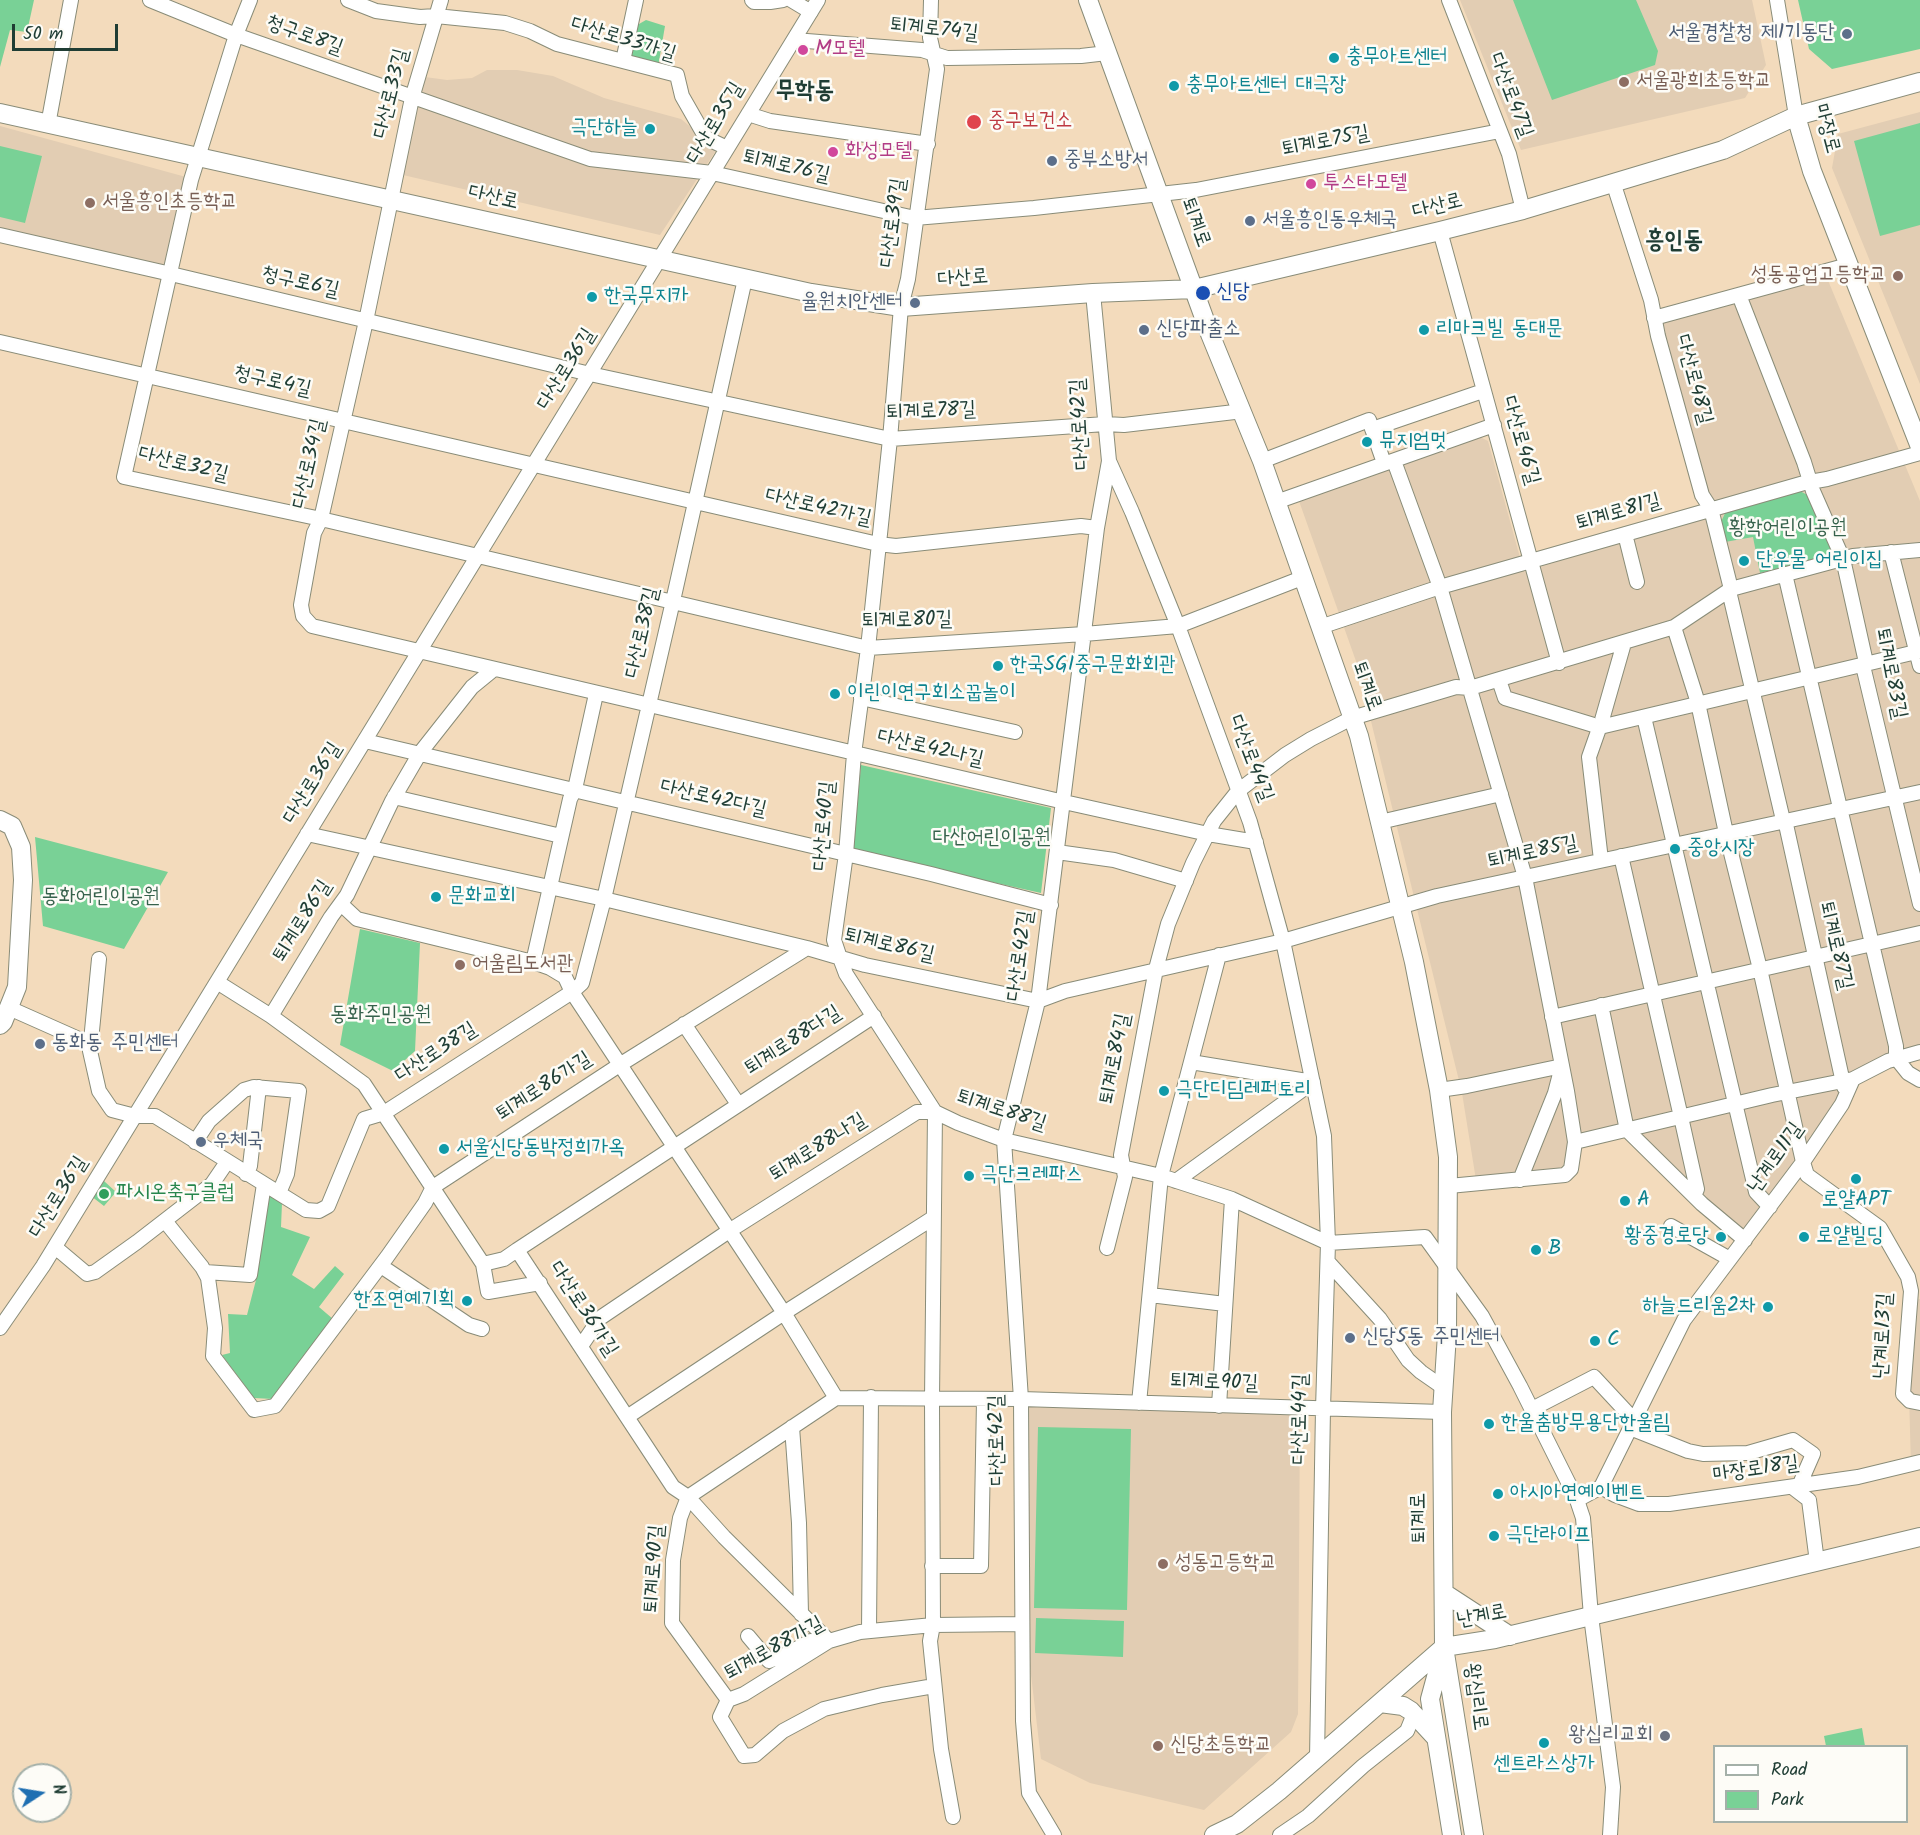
<!DOCTYPE html>
<html>
<head>
<meta charset="utf-8">
<style>
  body { margin:0 }
  #map { position:relative; width:1920px; height:1835px; overflow:hidden; background:#f3dbbc; font-family:Kalam,sans-serif }
  canvas { display:block }
  .legend { position:absolute; left:1713px; top:1745px; width:195px; height:78px; box-sizing:border-box; background:#fdfcf7; border:2px solid #a4b0a9; margin:0; padding:8px 10px; list-style:none; font-size:18px; color:#1f3d34 }
  .legend li { display:flex; align-items:center; gap:12px; height:30px }
  .legend b { width:30px; border:2px solid #a4b0a9 }
  .north { position:absolute; left:12px; top:1763px; width:60px; height:60px; box-sizing:border-box; background:#fdfcf7; border:2px solid #a4b0a9; border-radius:50%; rotate:78deg; font-size:16px; font-weight:700; line-height:24px; text-align:center; color:#1f3d34 }
  .north::after { content:''; display:block; margin:auto; width:21px; height:27px; background:#1f6fb2; clip-path:polygon(50% 0,100% 100%,50% 72%,0 100%) }
  .scale { position:absolute; left:12px; top:24px; width:106px; height:27px; box-sizing:border-box; border:3px solid #1f3d34; border-top:0; padding-left:8px; font-size:18px; line-height:21px; white-space:nowrap; color:#1f3d34; -webkit-text-stroke:4px #fdfcf7; paint-order:stroke }
</style>
</head>
<body>
<div id="map">
<canvas width="1920" height="1835"></canvas>
<ul class="legend">
<li><b style="height:8px;background:#fff"></b>Road</li>
<li><b style="height:16px;background:#79d196"></b>Park</li>
</ul>
<div class="north">N</div>
<div class="scale">50 m</div>
</div>
<script>
const c = document.querySelector('canvas').getContext('2d');
c.lineJoin = 'round';
function fill(path, color) {
  c.fillStyle = color;
  c.fill(path, 'evenodd');
}
function shape(rows) {
  const path = new Path2D();
  for (const r of rows) {
    path.moveTo(r[0], r[1]);
    for (let i = 2; i < r.length; i += 2) path.lineTo(r[i], r[i + 1]);
  }
  return path;
}
function strokePath(path, color, width, dash) {
  c.strokeStyle = color;
  c.lineWidth = width;
  c.lineCap = dash ? 'butt' : 'round';
  c.setLineDash(dash || []);
  c.stroke(path);
}
function write(font, color, halo, rows, align = 'center') {
  c.font = font + ' Kalam,"Poor Story",sans-serif';
  c.lineWidth = 5;
  c.setLineDash([]);
  c.textBaseline = 'middle';
  c.strokeStyle = halo;
  c.fillStyle = color;
  for (const [text, x, y, turn = 0] of rows) {
    c.save();
    c.translate(x, y);
    c.rotate((+turn || 0) * Math.PI / 180);
    c.textAlign = isNaN(turn) ? turn : align;
    if (halo) c.strokeText(text, 0, 0);
    c.fillText(text, 0, 0);
    c.restore();
  }
}
const built = shape([
  [1460,0,1752,0,1766,65,1745,98,1521,150],
  [487,70,517,70,553,76,604,98,681,119,717,149,660,235,403,175,425,77,447,80,472,78],
  [1920,112,1920,384,1832,168,1838,134],
  [0,126,186,177,166,266,0,229],
  [1827,278,1920,501,1920,1048,1867,1069,1744,1236,1630,1127,1577,1138,1567,1167,1564,1171,1476,1180,1462,1093,1357,664,1299,501,1478,436,1488,441,1524,572,1710,515,1662,322],
  [1920,1299,1920,1465,1911,1466,1909,1395,1913,1301],
  [1028,1407,1300,1414,1298,1714,1291,1732,1204,1810,1090,1783,1041,1759,1029,1658]
]);
const green = shape([
  [0,0,34,0,27,32,10,30,0,67],
  [1513,0,1636,0,1658,51,1655,65,1552,100],
  [1798,0,1920,0,1920,49,1832,69,1809,49],
  [646,20,665,26,658,67,626,59,632,28],
  [1920,123,1920,225,1880,236,1854,141],
  [0,146,42,156,25,223,0,217],
  [1798,490,1813,498,1835,554,1760,573,1753,537,1725,542,1720,524,1728,507],
  [861,765,1051,808,1041,893,853,851],
  [35,837,168,872,124,949,43,926],
  [360,929,420,943,415,1051,393,1071,340,1045],
  [104,1181,116,1192,104,1206,91,1196],
  [270,1194,282,1203,281,1227,310,1237,292,1275,314,1289,335,1266,344,1274,319,1307,333,1319,273,1399,254,1398,222,1355,230,1353,228,1314,247,1315,257,1276],
  [1038,1427,1131,1429,1127,1610,1034,1608],
  [1036,1618,1124,1621,1123,1657,1035,1653],
  [1862,1728,1865,1746,1826,1746,1824,1736]
]);
const minor = shape([
  [150,0,236,35,590,159,712,173,915,218,1034,208,1196,190,1500,131],
  [250,0,236,35,191,180,124,477,321,519,868,648,1084,634,1178,626,1302,578],
  [348,0,376,11,420,17,436,16,505,23,530,31,557,44,677,75,682,96,706,138,727,148],
  [441,0,412,98,366,321,321,519,314,533,301,605,303,616,312,626,1064,802,1208,834,1256,842],
  [752,0,754,2,770,2,783,0],
  [791,0,811,12],
  [931,0,930,38,937,69,908,279,901,307,890,439,868,648,854,754,846,854,834,940,840,958,846,974,935,1112,958,1123,1004,1140,1161,1176,1232,1199,1328,1243,1425,1237,1482,1316,1520,1386,1577,1500,1583,1518,1591,1616,1613,1787,1610,1835],
  [1449,0,1509,154,1523,210],
  [1777,0,1796,116],
  [794,40,922,50,947,58,1081,56,1107,53],
  [623,61,636,0],
  [748,114,770,121,928,144],
  [48,125,71,0],
  [1613,182,1651,300,1658,336,1702,495,1711,509,1731,589],
  [1440,231,1559,663],
  [0,235,171,274,590,374,890,439,1105,424,1124,425,1243,411],
  [1739,295,1804,462,1813,491,1843,559,1865,658,1864,670,1920,904],
  [1654,318,1848,265],
  [0,342,878,544,896,546,1081,526,1097,528],
  [1372,429,1483,391],
  [1109,461,1132,512,1178,626,1250,822,1283,941,1324,1136,1328,1243,1323,1409,1317,1758],
  [1262,461,1369,420,1384,463],
  [1394,461,1440,587,1525,877,1567,1091,1575,1142],
  [1276,502,1494,425],
  [1625,534,1637,582],
  [1891,552,1920,666],
  [1785,574,1896,1046,1896,1058,1908,1073,1920,1080],
  [1729,591,1783,820],
  [1320,627,1440,587,1804,483,1827,479,1920,453],
  [1674,627,1698,703,1726,833,1760,969,1803,1162,1807,1175,1880,1228,1908,1277,1911,1291,1903,1394,1910,1401,1920,1403],
  [1499,680,1505,698,1600,727,1920,651],
  [861,698,1015,732],
  [1644,717,1756,1192,1770,1207],
  [365,741,931,874,1051,905],
  [394,797,561,836],
  [1785,820,1844,1087],
  [1380,822,1501,794],
  [307,834,604,899,807,948,865,965,1038,1001,1065,991,1283,941,1437,896,1920,792],
  [1057,852,1114,860,1186,881],
  [1621,856,1681,1117,1697,1189,1694,1196],
  [1601,860,1589,757,1602,720,1624,643],
  [341,904,357,919,533,962,550,968,565,977,572,992,582,983,604,899,673,601,745,279],
  [99,959,90,1051,99,1091,112,1110,135,1116,155,1116,306,1210,319,1211,328,1206,364,1119,384,1113,572,992,784,1313,836,1398],
  [533,962,570,799,575,789,596,694],
  [217,982,271,1016,364,1084,483,1264,488,1292,540,1283],
  [1601,1005,1627,1130,1702,1204,1745,1240],
  [9,1008,90,1044],
  [271,1016,331,917,347,895,392,801,420,753,472,687,494,669],
  [1552,1017,1920,933],
  [684,1024,738,1104],
  [1191,1062,1313,1082],
  [1439,1090,1467,1086,1562,1066,1555,1093,1520,1180],
  [195,1142,209,1121,244,1090,254,1087,299,1091,287,1174,279,1193],
  [246,1174,250,1166,259,1087],
  [1176,1181,1313,1082],
  [1449,1186,1565,1175,1571,1169,1575,1142,1772,1095,1853,1079,1888,1061,1920,1052],
  [433,1187,621,1064,807,948],
  [165,1221,202,1267,208,1278,215,1328,213,1356,254,1410,275,1406,387,1257,425,1203,433,1187],
  [1671,1226,1730,1259],
  [55,1247,87,1274,95,1272,137,1242,212,1184,227,1162],
  [1107,1248,1125,1177,1121,1155,1156,969,1168,924,1193,863,1214,821,1238,791,1285,755,1311,739,1352,718,1456,687,1470,688,1674,627,1731,589,1853,556,1920,550],
  [517,1250,874,1016],
  [1328,1262,1380,1319,1408,1360,1421,1372,1444,1388],
  [483,1264,504,1259,517,1250,673,1487,688,1497,724,1537,829,1641],
  [381,1266,469,1325,482,1329],
  [205,1272,250,1275,264,1184],
  [1150,1295,1225,1304],
  [0,1328,43,1266,818,0],
  [581,1346,600,1318,729,1231,917,1112,935,1112,932,1400,933,1625,930,1641,941,1749,953,1817],
  [1139,1403,1161,1176,1219,955],
  [1219,1406,1232,1199],
  [1532,1409,1594,1377,1634,1420],
  [627,1417,784,1313,933,1218],
  [792,1427,799,1523,801,1614],
  [1630,1428,1688,1451,1703,1454,1748,1453,1793,1440,1813,1454,1799,1486],
  [1601,1487,1615,1495,1639,1504,1669,1504,1858,1477,1920,1462],
  [1792,1487,1809,1500,1817,1562],
  [1577,1500,1601,1487,1684,1320,1803,1162,1842,1104,1853,1079],
  [932,1566,981,1566,984,1400],
  [869,1631,871,1397],
  [748,1636,769,1661,787,1654,811,1641],
  [934,1686,882,1695,824,1709,783,1731,755,1755,744,1756,720,1717,728,1700,744,1694,829,1641,860,1632,933,1625,1022,1624],
  [728,1700,672,1623,673,1560,680,1518,688,1497,836,1398,1021,1399,1442,1412],
  [1054,1835,1029,1793,1023,1721,1021,1399,1004,1140,1038,1001,1097,528,1109,461,1093,293],
  [1280,1835,1308,1816,1363,1766,1407,1731,1414,1714]
]);
const major = shape([
  [1088,0,1210,334,1262,461,1359,736,1414,962,1439,1090,1448,1157,1447,1334,1442,1412,1444,1647,1474,1835],
  [0,113,811,293,901,307,1093,293,1194,289,1440,231,1523,210,1723,150,1796,116,1920,82],
  [1796,116,1812,171,1920,447],
  [0,820,12,826,21,847,23,880,17,987,3,1022,0,1025],
  [1444,1593,1510,1636],
  [1442,1655,1430,1699,1452,1835],
  [1380,1703,1403,1706,1411,1711,1435,1737],
  [1214,1835,1237,1824,1279,1791,1444,1647,1495,1639,1920,1537]
]);
const markers = [
  [1847,34,6,"#5c6f8a"],
  [803,50,6,"#d1479c"],
  [1334,58,6,"#0f9aa8"],
  [1624,82,6,"#8d6e63"],
  [1174,86,6,"#0f9aa8"],
  [974,122,8,"#e0444e"],
  [650,129,6,"#0f9aa8"],
  [833,152,6,"#d1479c"],
  [1052,161,6,"#5c6f8a"],
  [1311,184,6,"#d1479c"],
  [90,203,6,"#8d6e63"],
  [1250,221,6,"#5c6f8a"],
  [1898,276,6,"#8d6e63"],
  [1203,293,8,"#1a4fb4"],
  [592,297,6,"#0f9aa8"],
  [915,303,6,"#5c6f8a"],
  [1144,330,6,"#5c6f8a"],
  [1424,330,6,"#0f9aa8"],
  [1367,442,6,"#0f9aa8"],
  [1744,561,6,"#0f9aa8"],
  [998,666,6,"#0f9aa8"],
  [835,694,6,"#0f9aa8"],
  [1675,849,6,"#0f9aa8"],
  [436,897,6,"#0f9aa8"],
  [460,965,6,"#8d6e63"],
  [40,1044,6,"#5c6f8a"],
  [1164,1091,6,"#0f9aa8"],
  [201,1142,6,"#5c6f8a"],
  [444,1149,6,"#0f9aa8"],
  [969,1176,6,"#0f9aa8"],
  [1856,1179,6,"#0f9aa8"],
  [104,1194,6,"#2e9e5b"],
  [1625,1201,6,"#0f9aa8"],
  [1721,1237,6,"#0f9aa8"],
  [1804,1237,6,"#0f9aa8"],
  [1536,1250,6,"#0f9aa8"],
  [467,1301,6,"#0f9aa8"],
  [1768,1307,6,"#0f9aa8"],
  [1350,1338,6,"#5c6f8a"],
  [1595,1341,6,"#0f9aa8"],
  [1489,1424,6,"#0f9aa8"],
  [1498,1494,6,"#0f9aa8"],
  [1494,1536,6,"#0f9aa8"],
  [1163,1564,6,"#8d6e63"],
  [1665,1736,6,"#6b7280"],
  [1544,1743,6,"#0f9aa8"],
  [1158,1746,6,"#8d6e63"]
];
const streetNames = [
  ["퇴계로74길",934,31,6],
  ["청구로8길",304,37,20],
  ["다산로33가길",623,41,17],
  ["다산로33길",393,94,-76],
  ["다산로47길",1509,96,69],
  ["다산로35길",717,124,-59],
  ["마장로",1825,129,75],
  ["퇴계로75길",1326,143,-11],
  ["퇴계로76길",786,168,13],
  ["다산로",493,199,13],
  ["다산로",1438,208,-14],
  ["다산로39길",895,223,-82],
  ["퇴계로",1194,223,70],
  ["다산로",963,280,-4],
  ["청구로6길",300,284,13],
  ["다산로36길",568,370,-58],
  ["다산로48길",1692,380,75],
  ["청구로4길",272,383,13],
  ["퇴계로78길",931,413,-2],
  ["다산로42길",1082,424,-93],
  ["다산로46길",1519,441,74],
  ["다산로34길",311,464,-77],
  ["다산로32길",183,466,14],
  ["다산로42가길",818,509,13],
  ["퇴계로81길",1619,514,-16],
  ["퇴계로80길",907,622,-1],
  ["다산로38길",644,633,-77],
  ["퇴계로83길",1889,674,79],
  ["퇴계로",1365,687,70],
  ["다산로42나길",930,750,13],
  ["다산로44길",1249,759,69],
  ["다산로36길",314,784,-58],
  ["다산로42다길",713,800,13],
  ["다산로40길",826,826,-85],
  ["퇴계로85길",1533,854,-12],
  ["퇴계로86길",304,922,-58],
  ["퇴계로87길",1834,946,77],
  ["퇴계로86길",889,947,13],
  ["다산로42길",1022,956,-82],
  ["퇴계로88다길",794,1042,-33],
  ["다산로38길",437,1054,-33],
  ["퇴계로84길",1117,1059,-79],
  ["퇴계로86가길",545,1088,-33],
  ["퇴계로88길",1001,1112,18],
  ["퇴계로88나길",819,1149,-32],
  ["난계로11길",1777,1159,-55],
  ["다산로36길",60,1198,-58],
  ["다산로36가길",582,1310,57],
  ["난계로13길",1885,1336,-87],
  ["퇴계로90길",1214,1384,2],
  ["다산로44길",1302,1419,-89],
  ["다산로42길",999,1440,-91],
  ["마장로18길",1756,1471,-8],
  ["퇴계로",1421,1518,-91],
  ["퇴계로90길",656,1569,-86],
  ["난계로",1482,1618,-11],
  ["퇴계로88가길",775,1650,-29],
  ["왕십리로",1474,1697,82]
];
const serviceNames = [
  ["서울경찰청 제1기동단",1835,34,"right"],
  ["중부소방서",1064,161],
  ["서울흥인동우체국",1262,221],
  ["율원치안센터",903,303,"right"],
  ["신당파출소",1156,330],
  ["동화동 주민센터",52,1044],
  ["우체국",213,1142],
  ["신당5동 주민센터",1362,1338]
];
const hotelNames = [
  ["M모텔",815,50],
  ["화성모텔",845,152],
  ["투스타모텔",1323,184]
];
const cultureNames = [
  ["충무아트센터",1346,58],
  ["충무아트센터 대극장",1186,86],
  ["극단하늘",638,129,"right"],
  ["한국무지카",604,297],
  ["리마크빌 동대문",1436,330],
  ["뮤지엄멋",1379,442],
  ["단우물 어린이집",1756,561],
  ["한국SGI중구문화회관",1010,666],
  ["이린이연구회소꿉놀이",847,694],
  ["중앙시장",1687,849],
  ["문화교회",448,897],
  ["극단디딤레퍼토리",1176,1091],
  ["서울신당동박정희가옥",456,1149],
  ["극단크레파스",981,1176],
  ["A",1637,1201],
  ["로얄APT",1856,1201,"center"],
  ["황중경로당",1709,1237,"right"],
  ["로얄빌딩",1816,1237],
  ["B",1548,1250],
  ["한조연예기획",455,1301,"right"],
  ["하늘드리움2차",1756,1307,"right"],
  ["C",1607,1341],
  ["한울춤방무용단한울림",1501,1424],
  ["아시아연예이벤트",1510,1494],
  ["극단라이프",1506,1536],
  ["센트라스상가",1544,1765,"center"]
];
const educationNames = [
  ["서울광희초등학교",1636,82],
  ["서울흥인초등학교",102,203],
  ["성동공업고등학교",1886,276,"right"],
  ["어울림도서관",472,965],
  ["성동고등학교",1175,1564],
  ["신당초등학교",1170,1746]
];
const healthNames = [
  ["중구보건소",988,122]
];
const transitNames = [
  ["신당",1216,293]
];
const parkNames = [
  ["황학어린이공원",1788,529],
  ["다산어린이공원",992,839],
  ["동화어린이공원",101,898],
  ["동화주민공원",381,1016]
];
const leisureNames = [
  ["파시온축구클럽",116,1194]
];
const worshipNames = [
  ["왕십리교회",1653,1736]
];
const quarterNames = [
  ["무학동",805,93],
  ["흥인동",1674,243]
];
fill(built, '#e2cdb3');
fill(green, '#79d196');
strokePath(minor, '#898c78', 16);
strokePath(major, '#898c78', 20);
strokePath(minor, '#fff', 14);
strokePath(major, '#fff', 18);
for (const [x, y, r, color] of markers) {
  const dot = new Path2D();
  dot.arc(x, y, r, 0, 2 * Math.PI);
  c.fillStyle = color;
  c.fill(dot);
  strokePath(dot, '#fdfcf7', 2);
}
write('21px', '#1f3d34', '#fdfcf7', streetNames);
write('21px', '#4e5e75', '#fdfcf7', serviceNames, 'left');
write('21px', '#b23c85', '#fdfcf7', hotelNames, 'left');
write('21px', '#0d838f', '#fdfcf7', cultureNames, 'left');
write('21px', '#785e54', '#fdfcf7', educationNames, 'left');
write('21px', '#be3a42', '#fdfcf7', healthNames, 'left');
write('21px', '#164399', '#fdfcf7', transitNames, 'left');
write('21px', '#36624c', '#fdfcf7', parkNames);
write('21px', '#27864d', '#fdfcf7', leisureNames, 'left');
write('21px', '#5b616d', '#fdfcf7', worshipNames, 'right');
write('bold 24px', '#1f3d34', '#fdfcf7', quarterNames);
</script>
</body>
</html>
